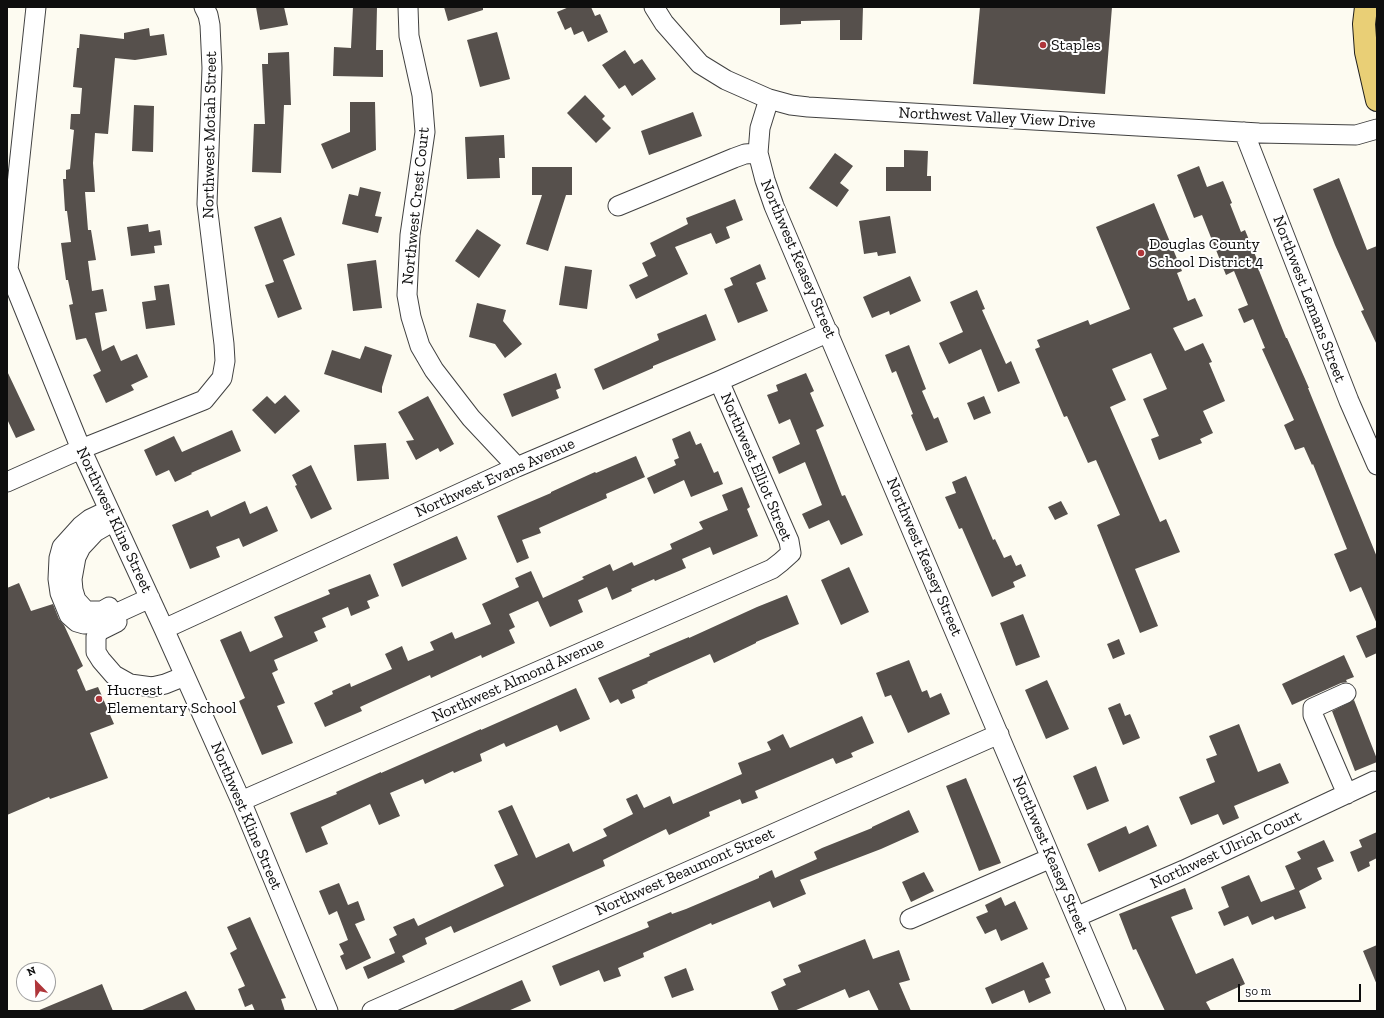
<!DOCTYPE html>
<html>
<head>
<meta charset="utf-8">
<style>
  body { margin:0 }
  #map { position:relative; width:1384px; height:1018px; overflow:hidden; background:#fdfbf1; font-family:"Zilla Slab",serif }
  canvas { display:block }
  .frame { position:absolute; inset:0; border:8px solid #0e0e0e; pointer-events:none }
  .north { position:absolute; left:16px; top:962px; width:40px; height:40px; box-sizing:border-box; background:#fff; border:1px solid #9f9f9f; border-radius:50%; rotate:337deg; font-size:11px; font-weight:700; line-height:16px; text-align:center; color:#0e0e0e }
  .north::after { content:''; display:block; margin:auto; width:14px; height:18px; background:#af363a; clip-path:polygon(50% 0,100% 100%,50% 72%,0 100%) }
  .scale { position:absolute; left:1238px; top:984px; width:123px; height:18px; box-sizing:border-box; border:2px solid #0e0e0e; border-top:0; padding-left:5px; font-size:12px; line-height:14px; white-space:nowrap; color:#0e0e0e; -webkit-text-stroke:3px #fff; paint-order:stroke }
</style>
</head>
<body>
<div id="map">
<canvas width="1384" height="1018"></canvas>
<div class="frame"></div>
<div class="north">N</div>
<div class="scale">50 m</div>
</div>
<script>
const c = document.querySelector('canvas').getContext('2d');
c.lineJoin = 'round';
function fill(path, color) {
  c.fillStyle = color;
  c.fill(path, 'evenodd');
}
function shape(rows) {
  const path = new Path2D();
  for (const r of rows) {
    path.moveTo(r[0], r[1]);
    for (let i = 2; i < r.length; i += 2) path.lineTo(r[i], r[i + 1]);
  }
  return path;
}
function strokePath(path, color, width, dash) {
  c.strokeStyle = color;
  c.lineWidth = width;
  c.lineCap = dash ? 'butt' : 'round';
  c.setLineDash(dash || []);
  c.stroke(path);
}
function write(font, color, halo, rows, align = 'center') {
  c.font = font + ' "Zilla Slab",serif';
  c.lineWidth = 4;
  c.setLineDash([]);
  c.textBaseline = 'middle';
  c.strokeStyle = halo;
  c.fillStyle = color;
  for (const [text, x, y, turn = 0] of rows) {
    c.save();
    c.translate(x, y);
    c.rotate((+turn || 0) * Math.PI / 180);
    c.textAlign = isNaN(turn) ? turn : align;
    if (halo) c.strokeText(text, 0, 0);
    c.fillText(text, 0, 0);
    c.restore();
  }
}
const building = shape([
  [256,7,284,7,288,25,260,30],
  [353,7,377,7,376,50,383,50,383,77,333,76,334,47,351,48],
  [444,7,483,7,483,10,448,21],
  [569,7,591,7,595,16,600,14,608,32,588,42,583,31,574,35,571,27,565,30,557,12],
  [780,7,863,7,862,40,840,40,840,20,801,21,801,24,780,25],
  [980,7,1112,7,1105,94,973,84],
  [149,28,150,36,164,34,167,55,135,60,115,58,108,134,95,133,93,163,95,192,85,192,88,230,91,230,96,260,88,261,92,291,103,289,107,311,95,313,102,351,114,345,121,361,137,354,148,377,131,385,134,390,106,403,93,375,101,371,86,338,76,340,69,305,73,304,68,280,66,280,61,243,71,242,67,211,65,211,63,179,66,179,66,170,70,169,74,130,70,129,71,114,80,114,82,88,73,87,77,48,79,48,80,34,124,39,124,33],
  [497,32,510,79,480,87,467,40],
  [625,50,634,64,642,59,656,79,632,96,625,85,619,89,602,65],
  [289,52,291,105,284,105,281,173,252,172,254,124,265,124,262,64,268,64,268,53],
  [585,95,605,116,602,119,611,128,596,143,567,113],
  [350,102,375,102,376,150,332,169,321,144,350,132],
  [134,105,154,106,153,152,132,151],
  [693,112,702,136,649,155,641,131],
  [504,135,505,158,499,158,500,178,467,179,465,137],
  [904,150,928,151,927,176,931,176,931,191,886,191,886,167,904,167],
  [835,153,853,166,840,183,849,190,837,207,809,188],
  [1199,166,1207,187,1223,181,1232,203,1230,204,1241,232,1245,230,1260,267,1258,268,1286,338,1287,338,1309,388,1308,388,1377,557,1377,624,1361,587,1350,592,1334,554,1347,549,1313,464,1312,465,1304,447,1295,450,1284,425,1294,420,1262,349,1265,348,1253,319,1244,323,1238,309,1248,305,1234,271,1226,275,1202,215,1194,218,1177,175],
  [532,167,572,167,572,195,566,195,548,251,526,244,542,195,532,195],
  [1339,178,1367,250,1377,246,1377,345,1361,311,1364,310,1335,245,1313,189],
  [360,187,381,192,375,216,382,217,378,233,342,224,349,194,358,196],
  [735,199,743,220,726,227,730,238,716,244,711,233,675,247,688,274,636,299,629,285,648,276,642,263,656,256,650,243,688,224,686,218],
  [1154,203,1182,271,1177,273,1188,301,1195,298,1203,316,1173,328,1185,351,1203,343,1212,362,1209,363,1225,401,1203,411,1213,433,1200,439,1202,443,1159,460,1151,439,1159,436,1143,399,1167,389,1151,353,1112,369,1126,400,1110,407,1160,522,1166,519,1180,552,1135,569,1158,626,1140,633,1097,525,1120,515,1096,460,1088,463,1067,416,1064,417,1035,349,1040,347,1037,340,1088,320,1090,325,1130,309,1096,227],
  [890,216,896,253,878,256,877,252,864,254,859,221],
  [281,217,295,255,283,260,302,309,278,318,265,285,274,282,254,227],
  [148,224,149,232,160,230,162,245,154,246,155,253,131,256,127,227],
  [477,229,501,245,479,278,455,261],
  [376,260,382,308,353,311,347,264],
  [760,264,766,279,756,283,768,311,738,323,724,289,733,285,730,278],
  [565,266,592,270,587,309,559,305],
  [910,276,921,301,890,315,889,311,872,318,863,297],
  [169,284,175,325,146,329,142,302,156,300,154,286],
  [977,290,985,309,982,310,1006,364,1011,361,1020,383,998,392,981,349,949,364,939,343,963,332,950,302],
  [477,303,506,310,503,321,522,344,505,358,495,344,469,337],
  [706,314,716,340,653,366,653,368,603,390,594,369,659,340,657,334],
  [909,345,926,389,922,391,934,419,938,417,948,442,926,451,911,415,913,414,896,371,892,373,885,355],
  [365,346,392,355,382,387,382,393,324,374,332,350,360,359],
  [7,371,35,430,16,438,7,419],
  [556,373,561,388,556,390,559,398,512,417,503,394],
  [806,373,814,391,810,393,824,426,816,430,842,496,845,495,863,535,841,545,829,520,809,529,802,514,822,505,805,462,779,474,772,457,800,444,790,419,779,424,767,395,778,391,776,385],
  [285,395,300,411,275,434,252,410,267,396,275,404],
  [428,396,454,444,440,452,438,448,416,460,406,441,414,440,398,412],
  [984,396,991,413,974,420,967,403],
  [232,430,241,451,191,473,192,474,175,482,169,470,156,476,144,450,174,436,182,452],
  [690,431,696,445,701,443,714,473,718,471,723,484,691,497,684,480,654,494,647,478,676,465,674,460,679,458,672,439],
  [386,443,389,479,357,481,354,445],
  [636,456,645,477,606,494,607,498,539,528,541,533,522,540,529,558,517,563,497,516,551,493,551,492,595,472,596,473],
  [311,465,332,509,311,519,295,486,297,485,292,475],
  [966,476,993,540,995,539,1004,558,1011,555,1016,566,1021,564,1026,576,1013,582,1015,587,992,597,962,528,959,529,945,497,956,493,952,482],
  [742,487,750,507,747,509,758,536,713,555,710,547,682,559,686,568,655,581,654,579,631,589,632,591,612,600,607,587,578,600,583,612,550,627,538,601,509,614,515,627,509,630,515,643,482,658,481,655,431,678,430,675,360,707,362,711,325,727,314,703,333,694,332,691,350,683,351,687,392,669,385,654,402,646,408,661,434,650,430,642,452,632,455,639,491,624,482,604,519,587,515,578,531,571,543,598,584,579,582,577,610,564,613,571,632,562,634,566,672,549,670,544,703,529,699,522,728,510,722,495],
  [245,501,250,514,267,506,278,531,243,547,239,538,216,547,220,557,190,569,172,525,208,510,211,517],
  [1061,501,1068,514,1055,520,1048,507],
  [457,536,467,559,402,587,393,564],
  [849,567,869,612,841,625,821,580],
  [370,574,379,596,367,601,370,608,351,616,348,607,322,618,326,627,314,632,318,641,274,660,278,670,272,673,285,703,277,706,293,743,262,755,239,701,245,698,220,640,241,631,250,652,283,637,274,617,330,594,328,590],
  [19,583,31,611,53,604,59,619,64,625,83,666,77,670,86,691,98,687,114,724,90,733,108,778,50,799,49,797,7,815,7,588],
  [787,595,799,624,756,642,756,643,714,663,710,654,647,682,648,683,632,690,635,698,621,704,618,699,610,703,598,678,650,656,649,654,689,637,689,638,757,607],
  [1023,614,1040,657,1016,666,1000,623],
  [1377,627,1377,653,1366,658,1356,636],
  [1119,639,1125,654,1113,659,1107,644],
  [1344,655,1354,677,1346,680,1347,682,1341,683,1292,705,1282,684],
  [909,660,922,692,927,690,930,698,941,693,950,714,908,733,891,695,885,697,876,673],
  [1047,680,1069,729,1046,739,1025,690],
  [576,688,590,719,560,732,557,725,506,747,504,743,480,754,482,761,454,773,453,771,425,784,423,779,390,793,400,816,379,825,370,804,321,827,328,844,306,853,290,813,337,794,336,792,381,772,381,773,481,729,481,730],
  [1354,700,1377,759,1377,762,1355,771,1332,711],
  [1120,703,1125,716,1130,714,1140,738,1123,745,1108,708],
  [862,716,874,743,851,753,853,757,836,764,833,758,755,791,758,798,742,804,740,799,709,812,710,816,669,835,666,829,603,860,605,866,454,933,451,926,425,938,427,944,402,956,405,962,368,979,363,967,395,953,389,939,397,935,393,927,414,918,418,926,504,886,494,865,518,855,498,811,512,805,536,858,569,843,573,852,607,836,603,829,633,814,626,799,637,794,644,808,670,796,673,804,742,774,738,763,771,750,767,742,783,734,790,748],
  [1239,724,1258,772,1280,763,1289,783,1234,806,1239,818,1223,825,1218,814,1191,825,1179,797,1215,782,1206,759,1217,755,1209,736],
  [1096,766,1109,801,1087,810,1073,776],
  [966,778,1001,863,979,871,946,786],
  [909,810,919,832,881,849,800,880,806,894,773,908,770,901,712,925,711,923,643,953,644,957,618,968,621,976,604,982,599,970,560,986,552,966,649,927,647,922,671,912,672,914,686,909,759,878,759,876,772,870,775,878,817,859,814,852,822,848,872,828,872,827],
  [1148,825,1157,846,1099,872,1087,844,1126,826,1129,834],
  [1377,832,1377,858,1369,862,1370,866,1358,872,1350,852,1362,847,1359,840],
  [1324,840,1334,861,1317,868,1322,879,1299,891,1306,908,1275,920,1273,916,1252,925,1248,916,1224,926,1218,912,1229,907,1221,887,1249,875,1261,902,1295,889,1285,866,1301,859,1297,852],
  [924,872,934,891,911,902,902,882],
  [339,883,348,905,358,901,365,920,355,924,371,958,346,970,340,956,344,954,339,944,348,940,337,911,329,915,319,891],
  [1185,888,1193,909,1171,917,1196,974,1233,958,1245,984,1206,1002,1211,1011,1165,1011,1136,949,1133,950,1119,914],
  [1001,897,1005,906,1015,901,1028,929,1001,941,996,929,985,934,976,917,988,912,985,905],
  [250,917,286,998,281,999,285,1011,255,1011,252,1004,245,1007,238,989,245,986,230,953,237,949,227,927],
  [865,939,873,959,899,950,910,980,899,983,911,1011,879,1011,869,990,849,998,845,989,794,1011,779,1011,771,992,786,985,783,979,801,972,798,965],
  [1377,945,1377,985,1363,951],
  [1043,962,1050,977,1045,979,1051,993,1029,1003,1024,990,992,1004,985,988],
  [686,968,694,990,672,998,664,977],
  [522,980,531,1001,508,1011,451,1011],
  [102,984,113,1011,37,1011],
  [186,991,196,1011,140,1011]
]);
const minor = shape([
  [36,7,8,269,81,449,164,629,241,801,328,1011],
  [408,7,409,36,422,95,425,132,410,235,407,295,411,317,420,346,434,370,471,418,517,467],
  [654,7,664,23,700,64,726,80,769,99,791,105,808,107,1259,133,1356,135,1377,129],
  [769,99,760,128,758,153,765,180,774,206,1116,1011],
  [1244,132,1349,401,1377,465],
  [618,206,734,158,745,154,758,153],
  [7,482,81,449,204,400,222,378,225,361,224,344,207,204,212,68,210,25,208,15,204,7],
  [109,510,90,519,81,526,62,547,59,558,58,579,60,593,69,615,77,622,84,624,93,623,102,620,150,598],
  [109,607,102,611,86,611,76,600,73,590,72,579,76,557,81,547,95,532,114,521],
  [117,622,99,631,96,637,96,652,101,660,114,675,130,684,152,687,165,684,185,676],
  [164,629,517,467,719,381,829,332],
  [1346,693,1313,708,1313,715,1347,794],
  [241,801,772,569,781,562,791,553,789,541,719,381],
  [1076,917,1184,870,1374,781],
  [910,919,1051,858],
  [372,1011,999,734]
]);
const major = shape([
  [1366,7,1364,24,1366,52,1377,100]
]);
const markers = [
  [1043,45,4,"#af363a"],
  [1141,253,4,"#af363a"],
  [99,699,4,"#af363a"]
];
const poiNames = [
  ["Staples",1051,45],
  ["Douglas County",1149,244],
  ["School District 4",1149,262],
  ["Hucrest",107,690],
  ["Elementary School",107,708]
];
const streetNames = [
  ["Northwest Valley View Drive",997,118,3],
  ["Northwest Motah Street",210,135,-89],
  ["Northwest Crest Court",416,206,-84],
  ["Northwest Keasey Street",798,259,67],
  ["Northwest Lemans Street",1309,299,69],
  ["Northwest Elliot Street",756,467,67],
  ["Northwest Evans Avenue",495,478,-24],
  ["Northwest Kline Street",114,520,65],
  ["Northwest Keasey Street",924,557,67],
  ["Northwest Almond Avenue",518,680,-24],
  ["Northwest Kline Street",246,816,67],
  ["Northwest Ulrich Court",1226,850,-25],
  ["Northwest Keasey Street",1050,855,67],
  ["Northwest Beaumont Street",685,872,-24]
];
fill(building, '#56504c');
strokePath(minor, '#414141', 21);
strokePath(major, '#1f1f1f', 24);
strokePath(minor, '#fff', 19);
strokePath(major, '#e9cf76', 22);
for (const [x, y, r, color] of markers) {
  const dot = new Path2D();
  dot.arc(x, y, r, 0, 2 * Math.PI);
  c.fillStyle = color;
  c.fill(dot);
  strokePath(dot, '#fff', 1.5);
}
write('16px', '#0e0e0e', '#fff', poiNames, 'left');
write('16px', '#0e0e0e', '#fff', streetNames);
</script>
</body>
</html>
